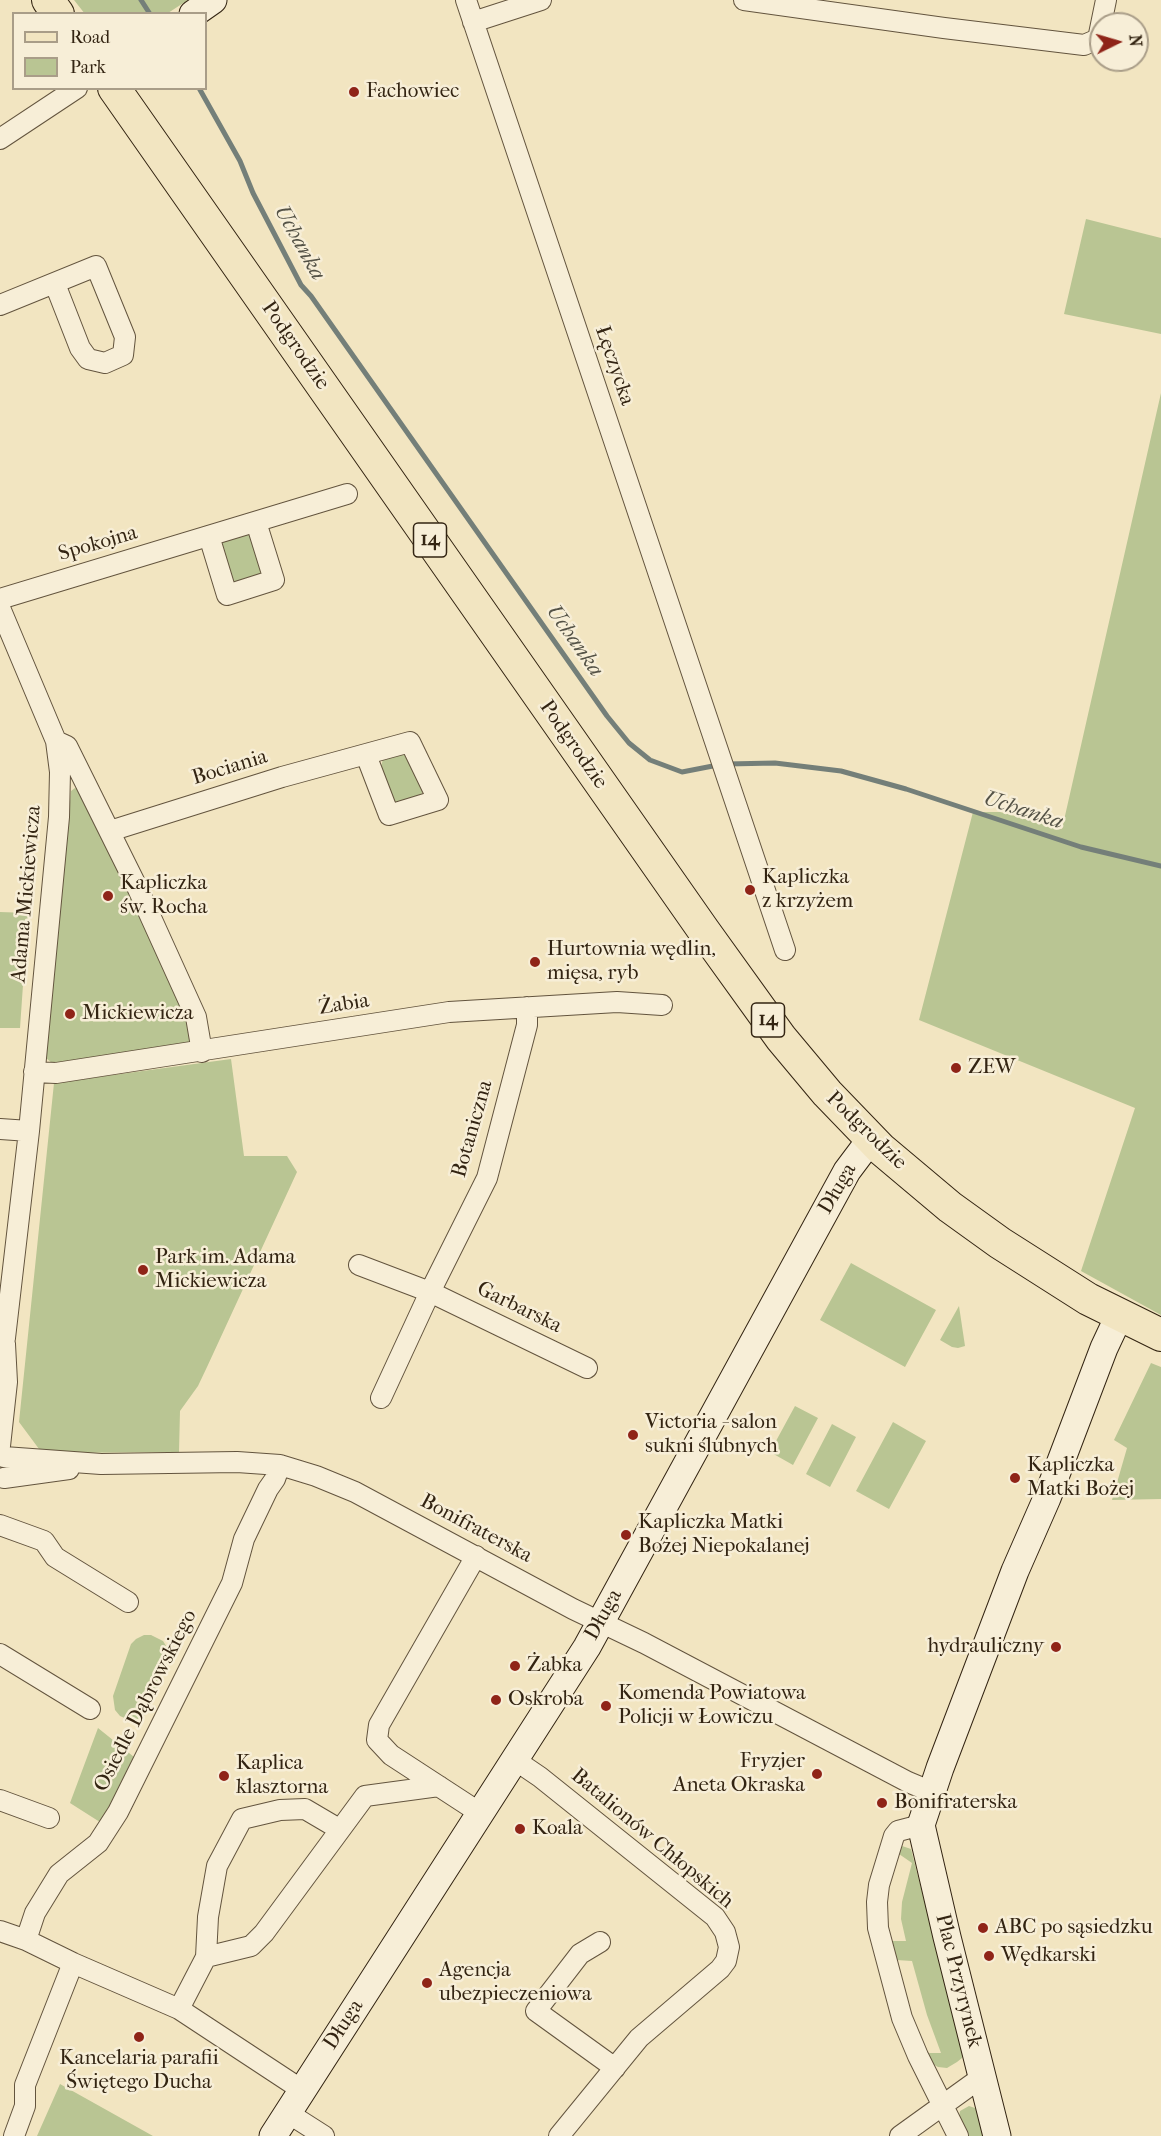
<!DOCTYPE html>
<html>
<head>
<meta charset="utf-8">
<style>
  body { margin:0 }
  #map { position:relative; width:1161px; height:2136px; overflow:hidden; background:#f2e5c1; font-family:"IM FELL French Canon",serif }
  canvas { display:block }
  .legend { position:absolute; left:12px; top:12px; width:195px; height:78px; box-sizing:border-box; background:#f7eed7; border:2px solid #a99d88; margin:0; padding:8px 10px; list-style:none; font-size:18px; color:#332412 }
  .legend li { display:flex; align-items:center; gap:12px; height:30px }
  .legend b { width:30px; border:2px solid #a99d88 }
  .north { position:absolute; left:1089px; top:12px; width:60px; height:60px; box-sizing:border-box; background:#f7eed7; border:2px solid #a99d88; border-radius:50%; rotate:85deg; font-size:16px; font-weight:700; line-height:24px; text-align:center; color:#332412 }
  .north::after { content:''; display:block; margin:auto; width:21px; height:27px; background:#8f2418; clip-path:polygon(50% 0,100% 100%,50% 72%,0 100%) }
</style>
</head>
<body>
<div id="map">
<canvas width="1161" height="2136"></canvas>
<ul class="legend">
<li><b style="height:8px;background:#f2e5c1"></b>Road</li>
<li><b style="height:16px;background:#b9c593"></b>Park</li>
</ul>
<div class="north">N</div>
</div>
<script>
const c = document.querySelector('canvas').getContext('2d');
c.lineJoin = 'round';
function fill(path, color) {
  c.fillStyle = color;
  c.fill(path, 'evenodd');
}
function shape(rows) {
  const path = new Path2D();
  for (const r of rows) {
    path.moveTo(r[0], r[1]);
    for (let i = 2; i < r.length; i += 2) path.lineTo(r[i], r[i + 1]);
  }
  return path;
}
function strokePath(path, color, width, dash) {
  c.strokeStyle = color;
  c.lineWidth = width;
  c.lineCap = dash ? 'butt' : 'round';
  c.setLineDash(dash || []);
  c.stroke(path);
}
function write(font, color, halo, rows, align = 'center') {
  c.font = font + ' "IM FELL French Canon",serif';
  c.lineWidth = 5;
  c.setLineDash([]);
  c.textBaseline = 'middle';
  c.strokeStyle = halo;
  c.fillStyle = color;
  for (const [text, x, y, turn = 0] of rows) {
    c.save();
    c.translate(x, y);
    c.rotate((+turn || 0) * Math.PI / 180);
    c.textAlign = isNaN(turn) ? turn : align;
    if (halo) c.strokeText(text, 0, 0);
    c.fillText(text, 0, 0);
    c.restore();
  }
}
const green = shape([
  [74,0,188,0,168,13,85,14],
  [1086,219,1161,238,1161,334,1064,314],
  [1161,393,1161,1315,1081,1271,1135,1108,919,1020,973,812,1000,812,1062,829],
  [250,530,265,566,262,577,233,588,217,540],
  [404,754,408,756,423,789,421,796,396,803,392,800,380,771,383,759],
  [75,788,80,791,173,981,195,1035,190,1046,52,1063,46,1058,71,791],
  [0,912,28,913,20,1028,0,1028],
  [231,1059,244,1156,287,1156,297,1172,207,1367,198,1386,180,1411,179,1452,42,1453,19,1422,54,1083],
  [851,1263,936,1310,905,1367,820,1320],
  [959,1306,965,1346,958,1348,952,1347,940,1340],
  [1151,1363,1161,1367,1161,1499,1112,1500,1127,1448,1114,1440],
  [795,1406,818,1418,793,1465,770,1452],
  [893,1422,926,1441,889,1509,856,1491],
  [832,1424,856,1437,830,1487,806,1474],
  [144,1635,151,1635,163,1641,168,1649,169,1658,148,1713,138,1719,129,1720,120,1716,115,1710,113,1696,131,1644,136,1639],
  [98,1728,134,1757,103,1824,70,1803],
  [902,1846,911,1849,963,2051,962,2058,957,2062,947,2068,938,2067,929,2062,924,2053,941,2053,927,2015,912,1961,896,1960,891,1941,906,1941,901,1919,902,1902,912,1863,899,1854],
  [60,2084,153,2136,37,2136],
  [969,2106,975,2108,978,2113,984,2136,967,2136,959,2117,960,2111]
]);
const stream = shape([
  [141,0,150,14],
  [199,88,240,161,253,193,301,285,311,296,607,716,629,743,650,760,682,772,718,765],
  [727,764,775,763,841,771,906,789,1081,847,1161,866]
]);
const street = shape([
  [466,0,785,950],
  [744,0,944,28,1084,45,1098,39,1106,0],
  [473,22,541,0],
  [0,139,77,88],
  [0,305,96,266,125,337,123,355,105,363,88,359,80,348,55,284],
  [209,536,227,595,274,580,256,522],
  [0,599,347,494],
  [0,608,56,741,60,772,59,817,29,1131,5,1338,0,1357],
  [56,741,67,746,138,889,196,1017,202,1052],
  [110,831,282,777,410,742,438,800,389,815,366,755],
  [34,1072,56,1073,449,1012,617,1002,662,1005],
  [0,1129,29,1131],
  [359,1265,430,1292,587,1368],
  [381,1398,430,1292,487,1178,527,1025,527,1007],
  [0,1446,7,1382,5,1344],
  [4,1457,101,1464,237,1462,280,1465,316,1476,355,1492,573,1609,644,1643,908,1782,932,1792],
  [4,1478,69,1469],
  [0,1525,44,1541,55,1557,128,1602],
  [476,1556,379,1725,377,1740,391,1755,480,1813],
  [0,1654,90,1709],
  [515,1760,540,1777,715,1917,725,1932,729,1947,726,1961,720,1969,639,2038,559,2136],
  [0,1800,49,1818],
  [921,1825,898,1831,894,1836,879,1885,877,1902,878,1928,902,2018,918,2056,958,2136],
  [0,1931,26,1940,73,1963,179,2009,302,2090],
  [26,1940,35,1913,59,1874,98,1843,118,1812,232,1583,244,1539,268,1489,275,1479,280,1465],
  [600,1942,580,1954,536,2011,615,2068],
  [206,1957,208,1917,217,1866,242,1819,280,1810,305,1809,339,1829],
  [179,2009,206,1957,251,1946,264,1933,365,1796,439,1786],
  [288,2113,324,2136],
  [14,2136,25,2106,25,2085,73,1963],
  [900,2136,982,2077]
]);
const secondary = shape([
  [193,14,213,0],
  [273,2136,587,1647,847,1171,871,1139],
  [997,2136,947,1937,921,1825,940,1768,1015,1571,1047,1498,1104,1348,1119,1316]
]);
const primary = shape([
  [48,0,58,14],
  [114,88,704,931,781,1038,827,1093,881,1149,950,1207,1000,1243,1088,1299,1161,1335]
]);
const markers = [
  [354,92,6,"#8f2418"],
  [750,890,6,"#8f2418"],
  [108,896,6,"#8f2418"],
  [535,962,6,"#8f2418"],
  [70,1014,6,"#8f2418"],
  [956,1068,6,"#8f2418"],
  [143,1270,6,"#8f2418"],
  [633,1435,6,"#8f2418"],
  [1015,1478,6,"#8f2418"],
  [626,1535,6,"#8f2418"],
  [1056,1647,6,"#8f2418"],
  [515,1666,6,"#8f2418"],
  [496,1700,6,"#8f2418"],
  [606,1706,6,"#8f2418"],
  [817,1774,6,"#8f2418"],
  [224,1776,6,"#8f2418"],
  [882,1803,6,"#8f2418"],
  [520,1829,6,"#8f2418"],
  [983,1928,6,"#8f2418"],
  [989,1956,6,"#8f2418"],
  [427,1983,6,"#8f2418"],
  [139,2037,6,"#8f2418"]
];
const shields = [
  [430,540,33],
  [768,1020,33]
];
const shieldNames = [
  ["14",430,540],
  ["14",768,1020]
];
const poiNames = [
  ["Fachowiec",366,92],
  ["Kapliczka",762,878],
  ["z krzyżem",762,902],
  ["Kapliczka",120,884],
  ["św. Rocha",120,908],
  ["Hurtownia wędlin,",547,950],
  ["mięsa, ryb",547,974],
  ["Mickiewicza",82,1014],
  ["ZEW",968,1068],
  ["Park im. Adama",155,1258],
  ["Mickiewicza",155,1282],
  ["Victoria - salon",645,1423],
  ["sukni ślubnych",645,1447],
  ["Kapliczka",1027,1466],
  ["Matki Bożej",1027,1490],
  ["Kapliczka Matki",638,1523],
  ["Bożej Niepokalanej",638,1547],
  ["hydrauliczny",1044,1647,"right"],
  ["Żabka",527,1666],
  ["Komenda Powiatowa",618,1694],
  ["Policji w Łowiczu",618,1718],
  ["Oskroba",508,1700],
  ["Fryzjer",805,1762,"right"],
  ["Aneta Okraska",805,1786,"right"],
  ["Kaplica",236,1764],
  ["klasztorna",236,1788],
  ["Bonifraterska",894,1803],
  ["Koala",532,1829],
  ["ABC po sąsiedzku",995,1928],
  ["Wędkarski",1001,1956],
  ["Agencja",439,1971],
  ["ubezpieczeniowa",439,1995],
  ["Kancelaria parafii",139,2059,"center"],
  ["Świętego Ducha",139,2083,"center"]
];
const streetNames = [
  ["Podgrodzie",295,346,55],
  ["Łęczycka",614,366,71],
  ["Spokojna",98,544,-16],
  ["Podgrodzie",573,745,55],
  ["Bociania",230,768,-17],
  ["Adama Mickiewicza",27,894,-85],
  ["Żabia",344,1005,-9],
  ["Botaniczna",473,1129,-74],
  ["Podgrodzie",866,1131,44],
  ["Długa",838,1189,-60],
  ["Garbarska",519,1308,26],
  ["Bonifraterska",476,1529,28],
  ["Długa",604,1615,-61],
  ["Osiedle Dąbrowskiego",146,1701,-63],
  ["Batalionów Chłopskich",652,1839,40],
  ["Plac Przyrynek",958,1981,76],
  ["Długa",344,2025,-57]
];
const waterNames = [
  ["Uchanka",299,243,61],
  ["Uchanka",574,641,55],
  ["Uchanka",1023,811,18]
];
fill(green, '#b9c593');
strokePath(stream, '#747f79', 5);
strokePath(street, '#63543e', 22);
strokePath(secondary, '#332412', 29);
strokePath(primary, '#332412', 34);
strokePath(street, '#f7eed7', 20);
strokePath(secondary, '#f7eed7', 27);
strokePath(primary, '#f2e5c1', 32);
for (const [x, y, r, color] of markers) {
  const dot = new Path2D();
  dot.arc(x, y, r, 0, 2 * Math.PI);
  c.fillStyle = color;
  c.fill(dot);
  strokePath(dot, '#f7eed7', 2);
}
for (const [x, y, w] of shields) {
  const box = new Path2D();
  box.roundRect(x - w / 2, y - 17, w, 34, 4.5);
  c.fillStyle = '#f7eed7';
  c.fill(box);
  strokePath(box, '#332412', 1.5);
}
write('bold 20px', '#332412', null, shieldNames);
write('21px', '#332412', '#f7eed7', poiNames, 'left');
write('21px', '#332412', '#f7eed7', streetNames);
write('italic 22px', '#545246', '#f7eed7', waterNames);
</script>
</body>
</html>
